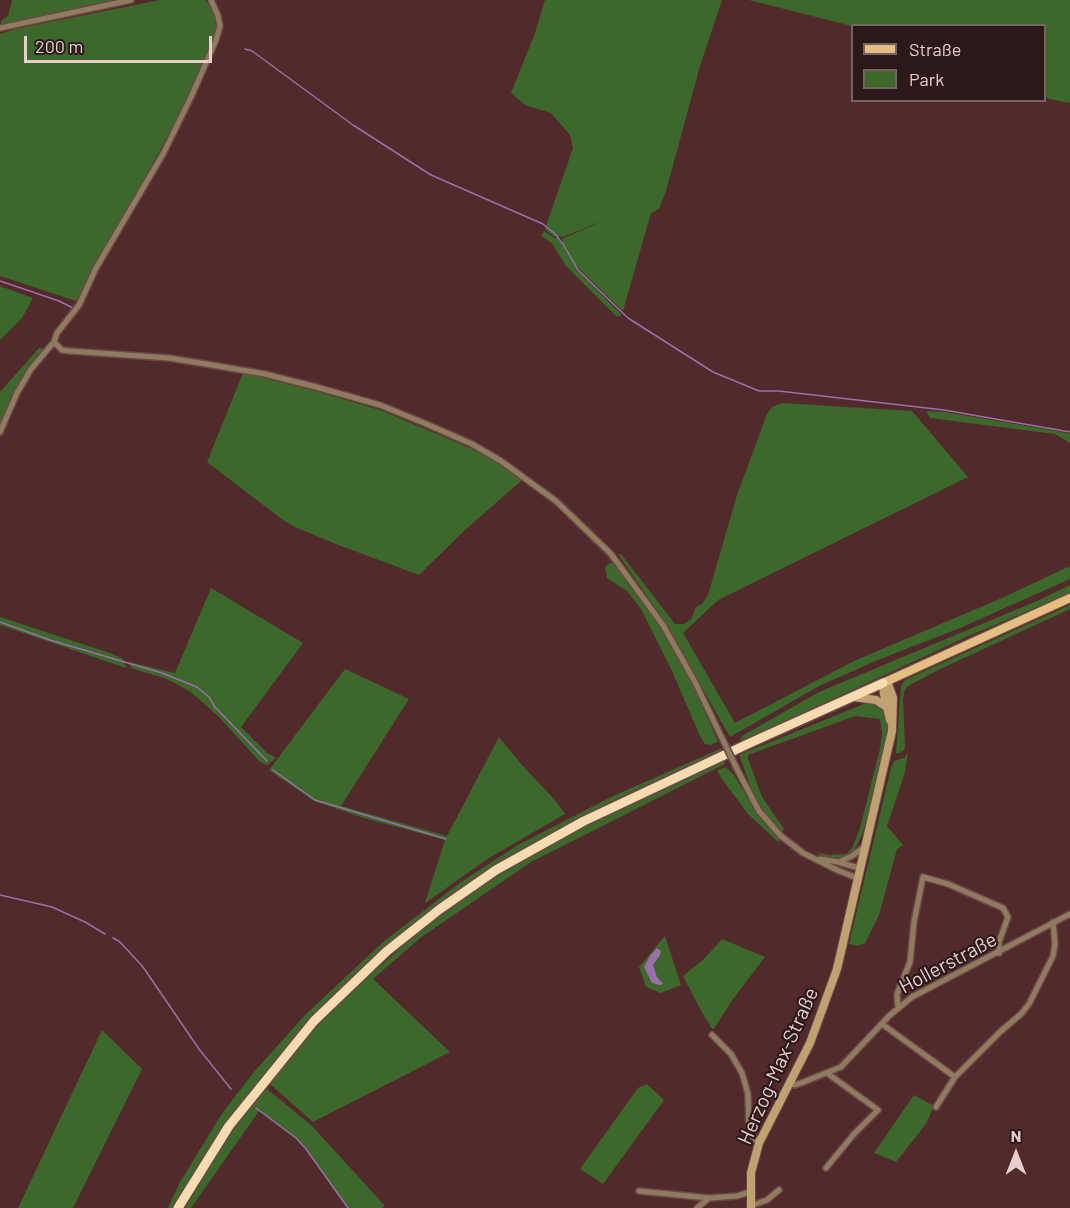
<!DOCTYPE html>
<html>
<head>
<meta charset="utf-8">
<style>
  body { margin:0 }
  #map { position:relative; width:1070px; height:1208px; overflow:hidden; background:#532a2c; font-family:Barlow,sans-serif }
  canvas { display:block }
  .legend { position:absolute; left:851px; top:24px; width:195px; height:78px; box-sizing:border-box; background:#2c191a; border:2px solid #786162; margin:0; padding:8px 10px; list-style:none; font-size:18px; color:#e9cece }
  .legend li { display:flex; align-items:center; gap:12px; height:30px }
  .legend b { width:30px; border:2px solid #786162 }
  .north { position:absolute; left:986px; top:1124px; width:60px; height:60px; -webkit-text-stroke:4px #2c191a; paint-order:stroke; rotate:0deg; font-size:16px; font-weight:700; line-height:24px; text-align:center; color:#e9cece }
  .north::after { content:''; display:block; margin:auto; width:21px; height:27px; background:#e9cece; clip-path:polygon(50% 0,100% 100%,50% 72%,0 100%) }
  .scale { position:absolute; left:24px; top:36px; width:188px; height:27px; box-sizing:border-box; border:3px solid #e9cece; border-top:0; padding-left:8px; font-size:18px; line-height:21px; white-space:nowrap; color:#e9cece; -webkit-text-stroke:4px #2c191a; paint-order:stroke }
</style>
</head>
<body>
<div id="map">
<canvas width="1070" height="1208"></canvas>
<ul class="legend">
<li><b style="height:8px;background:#e5be81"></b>Straße</li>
<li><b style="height:16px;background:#3c682b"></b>Park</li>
</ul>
<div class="north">N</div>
<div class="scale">200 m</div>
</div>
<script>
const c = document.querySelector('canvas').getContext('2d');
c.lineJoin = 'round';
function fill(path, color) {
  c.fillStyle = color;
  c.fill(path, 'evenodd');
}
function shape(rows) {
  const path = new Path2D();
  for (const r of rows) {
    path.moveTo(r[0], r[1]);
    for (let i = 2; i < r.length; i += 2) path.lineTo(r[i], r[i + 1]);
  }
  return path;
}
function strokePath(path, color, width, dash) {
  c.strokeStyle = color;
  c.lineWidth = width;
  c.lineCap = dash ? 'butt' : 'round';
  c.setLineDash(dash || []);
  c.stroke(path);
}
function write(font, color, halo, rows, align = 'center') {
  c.font = font + ' Barlow,sans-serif';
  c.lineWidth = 4.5;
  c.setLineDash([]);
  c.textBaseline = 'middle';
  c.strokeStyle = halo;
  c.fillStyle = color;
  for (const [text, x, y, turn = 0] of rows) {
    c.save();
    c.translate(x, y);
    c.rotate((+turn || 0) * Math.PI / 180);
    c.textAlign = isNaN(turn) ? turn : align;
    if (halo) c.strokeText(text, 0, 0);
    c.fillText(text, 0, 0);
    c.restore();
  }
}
const green = shape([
  [12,0,120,0,1,25,1,21,8,16],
  [160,0,205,0,215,12,216,30,209,53,193,88,159,152,76,301,0,276,0,34,15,29],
  [545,0,722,0,700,66,666,191,659,209,651,213,623,311,574,264,578,271,622,315,617,317,566,266,552,243,541,236,544,231,554,238,557,238,563,245,562,239,605,220,563,237,553,236,545,229,573,148,570,135,551,113,525,105,511,93,535,33],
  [749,0,1070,0,1070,103,1049,99,1045,96,1044,26,852,26],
  [0,286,33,298,22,318,0,340],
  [39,348,44,349,16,390,0,424,0,392],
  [243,373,319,392,380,410,470,448,501,464,522,480,465,530,419,575,336,544,295,527,283,520,207,462],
  [782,403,912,411,968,477,718,600,683,633,735,723,854,661,1002,598,1070,566,1070,579,960,628,878,660,819,686,730,737,665,622,618,554,621,554,675,624,684,624,691,619,696,607,702,604,708,595,737,495,767,414,772,407],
  [926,411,944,412,1051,430,1070,434,1070,443,1055,434,930,418],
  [613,562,637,591,660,627,693,683,718,742,710,745,705,744,700,736,672,671,641,609,627,591,607,578,605,568,608,564],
  [1070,585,1070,593,964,638,740,742,742,736,819,692,1037,601],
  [211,588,303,643,241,727,267,753,276,758,267,765,260,762,219,717,191,692,167,679,131,668,129,662,175,673],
  [1070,605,1070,609,936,671,908,686,904,692,903,699,905,746,904,750,900,753,896,753,901,686,905,680],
  [0,617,113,654,123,659,126,668,0,625],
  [345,669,409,699,341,806,447,836,499,737,522,765,554,799,565,814,489,858,425,903,445,840,364,818,314,801,269,770],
  [871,701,881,704,888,718,888,731,878,780,863,832,856,847,851,854,844,858,828,858,816,852,828,855,847,854,852,848,860,828,880,749,882,733,880,719,855,716,748,755,748,759,762,797,784,829,782,832,762,809,753,793,739,755],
  [722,748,720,752,612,801,523,849,492,868,385,948,336,993,290,1042,226,1125,174,1208,168,1208,179,1184,199,1151,223,1112,254,1072,305,1015,383,942,461,882,518,845,611,797],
  [908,753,905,772,887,826,903,845,897,849,879,915,865,943,858,946,849,944,891,768,894,761,904,758],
  [724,761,725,764,531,862,420,938,373,979,450,1052,313,1122,269,1083,296,1050,340,1001,417,934,470,894,526,858,587,825],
  [726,767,734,775,756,812,780,839,778,842,748,814,722,779,717,770],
  [665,936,681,985,661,993,646,987,639,967],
  [722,939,765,957,733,999,713,1030,704,1016,683,976,704,959],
  [102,1030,142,1069,73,1208,18,1208],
  [647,1084,664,1100,603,1184,580,1169,638,1088],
  [266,1088,312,1126,385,1206,382,1208,348,1208,306,1148,296,1138,259,1111,191,1208,185,1208,233,1130],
  [914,1095,934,1106,926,1124,896,1162,874,1153]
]);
const water = shape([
  [657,948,661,951,660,955,653,965,657,977,663,984,660,985,652,983,644,967,650,956]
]);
const stream = shape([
  [245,49,252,51,353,125,431,175,543,224,554,233,563,244,578,270,628,318,713,372,759,391,779,391,944,410,1070,432],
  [0,281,59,301,73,308],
  [0,622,50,640,162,673,197,687,209,697,215,707,267,761],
  [273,770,315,800,446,839],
  [0,895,52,907,85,922,105,934],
  [113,938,120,942,143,967,199,1049,231,1089],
  [256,1108,296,1138,306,1149,348,1208]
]);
const street = shape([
  [0,28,131,0],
  [54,342,62,350,70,351,169,358,200,363,265,374,320,388,380,405,424,423,472,444,501,461,556,501,611,554,663,625,695,682,720,734],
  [0,432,17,393,31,369,54,342,57,333,79,305,96,268,163,154,191,97,216,40,220,26,218,16,211,0],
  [739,773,759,811,781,836,803,853,837,870,857,878],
  [820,859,838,862,859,868],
  [841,861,852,856,864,847],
  [898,1007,897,994,910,962,914,922,923,877,948,884,1003,908,1008,917,999,942,999,953],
  [882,1024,955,1077],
  [712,1035,731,1054,742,1073,748,1094,749,1133,759,1143],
  [790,1083,795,1085,801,1083,841,1067,889,1016,912,997,1070,914],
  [936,1107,955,1077,1001,1031,1021,1014,1029,1004,1053,956,1055,944,1053,922],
  [826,1168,854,1134,878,1110,827,1073],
  [639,1191,709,1198,737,1196,750,1192],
  [750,1206,767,1200,779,1190],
  [697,1208,709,1198]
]);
const secondary = shape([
  [883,683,884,694,890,720],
  [854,697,876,700,888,708],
  [751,1208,751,1173,759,1143,810,1043,837,969,892,731,893,698,887,681]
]);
const primary = shape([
  [883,683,1070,598]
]);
const highway = shape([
  [178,1208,229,1126,314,1021,387,951,440,909,496,870,584,821,752,742,883,683]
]);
const streetBridge = shape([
  [720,734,739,773]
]);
const streetNames = [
  ["Hollerstraße",948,963,-28],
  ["Herzog-Max-Straße",778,1066,-66]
];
fill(green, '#3c682b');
fill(water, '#9d6eac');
strokePath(stream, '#9d6eac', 1.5);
strokePath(street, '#6e4849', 8);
strokePath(secondary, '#6e4849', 10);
strokePath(primary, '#6e4849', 11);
strokePath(highway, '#6e4849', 12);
strokePath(street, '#8f7c5f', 5);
strokePath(secondary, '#c0a172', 8);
strokePath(primary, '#e5be81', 8);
strokePath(highway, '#f8dcb1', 9);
strokePath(streetBridge, '#6e4849', 8, []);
strokePath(streetBridge, '#8f7c5f', 5);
write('20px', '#e9cece', '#2c191a', streetNames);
</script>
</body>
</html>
